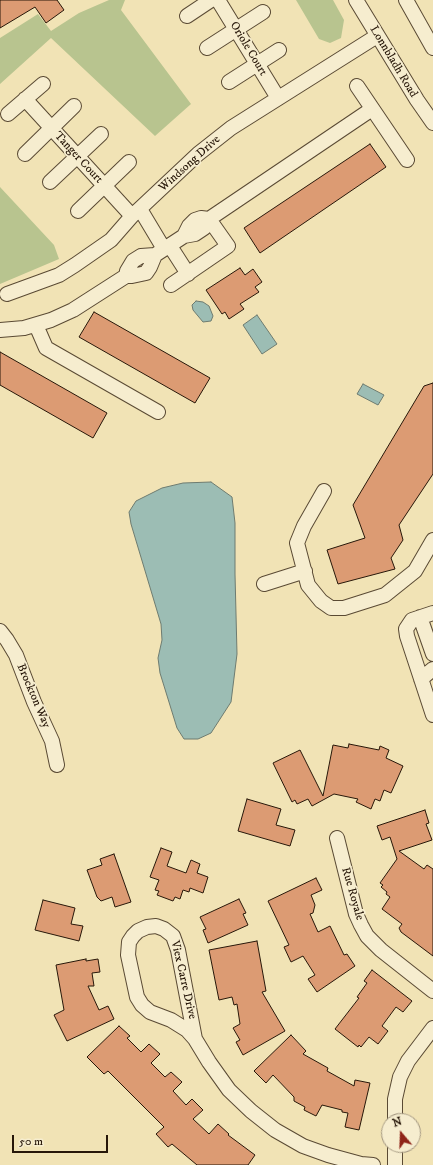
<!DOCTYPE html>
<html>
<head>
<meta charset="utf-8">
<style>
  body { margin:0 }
  #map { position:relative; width:433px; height:1165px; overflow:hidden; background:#f1e3b5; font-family:"IM FELL DW Pica",serif }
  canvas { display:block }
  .north { position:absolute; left:381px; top:1113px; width:40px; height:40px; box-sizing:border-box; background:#f6edcf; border:1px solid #a39780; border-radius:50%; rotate:341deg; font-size:11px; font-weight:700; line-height:16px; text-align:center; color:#271709 }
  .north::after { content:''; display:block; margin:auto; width:14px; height:18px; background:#8f2418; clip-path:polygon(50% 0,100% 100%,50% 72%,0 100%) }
  .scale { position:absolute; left:12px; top:1135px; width:96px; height:18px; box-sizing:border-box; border:2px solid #271709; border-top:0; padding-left:5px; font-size:12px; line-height:14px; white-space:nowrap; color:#271709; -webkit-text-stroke:3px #f6edcf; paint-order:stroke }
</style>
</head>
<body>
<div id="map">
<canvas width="433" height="1165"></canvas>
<div class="north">N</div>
<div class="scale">50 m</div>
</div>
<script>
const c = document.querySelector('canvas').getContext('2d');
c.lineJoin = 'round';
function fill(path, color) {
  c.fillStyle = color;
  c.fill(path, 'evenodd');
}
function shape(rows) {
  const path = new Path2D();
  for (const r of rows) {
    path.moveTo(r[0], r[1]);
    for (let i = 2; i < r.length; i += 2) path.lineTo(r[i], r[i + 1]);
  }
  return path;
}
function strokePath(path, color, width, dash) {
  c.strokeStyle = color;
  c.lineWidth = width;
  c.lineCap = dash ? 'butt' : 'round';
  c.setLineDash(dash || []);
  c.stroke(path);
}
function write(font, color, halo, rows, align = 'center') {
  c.font = font + ' "IM FELL DW Pica",serif';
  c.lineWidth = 3.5;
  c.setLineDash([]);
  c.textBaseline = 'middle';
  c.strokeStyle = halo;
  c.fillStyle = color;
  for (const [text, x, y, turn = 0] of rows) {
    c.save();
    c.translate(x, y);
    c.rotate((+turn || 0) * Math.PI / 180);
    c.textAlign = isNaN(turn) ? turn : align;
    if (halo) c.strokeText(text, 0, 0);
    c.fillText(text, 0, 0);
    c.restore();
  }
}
const green = shape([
  [109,0,125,0,121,10,191,104,155,136,51,38,0,84,0,38,38,14,51,31,79,13],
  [296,0,333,0,344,20,341,38,330,43,319,39],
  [0,187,54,245,59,259,0,284]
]);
const water = shape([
  [196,301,203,302,209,306,213,316,211,321,203,322,193,310,192,305,196,301],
  [257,315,277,344,262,354,243,325,257,315],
  [363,384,384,395,378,405,357,394,363,384],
  [211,482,232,497,235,523,235,574,237,654,231,702,211,733,198,739,184,739,177,728,160,673,158,658,162,640,161,624,131,524,129,512,136,501,162,488,183,483,211,482]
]);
const building = shape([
  [0,0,57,0,64,10,46,23,35,7,0,28,0,0],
  [370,144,386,167,260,253,244,228,370,144],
  [240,268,245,275,253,269,262,282,255,287,259,292,240,304,244,309,229,319,225,312,222,314,206,290,240,268],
  [94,312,210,378,195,403,79,337,94,312],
  [0,352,107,413,93,438,0,385,0,352],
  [433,383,433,474,399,525,403,540,391,558,395,569,338,584,327,550,365,538,353,505,424,386,433,383],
  [349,744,379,750,380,746,389,750,386,758,403,766,391,793,384,790,380,801,375,799,371,809,356,802,358,799,334,794,312,806,308,799,297,804,295,800,292,802,273,763,300,750,323,796,333,745,348,748,349,744],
  [247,799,281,809,276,825,295,830,290,846,238,831,247,799],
  [425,810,429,823,426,824,432,840,399,851,424,869,427,865,433,869,433,956,401,932,399,928,402,924,382,909,390,897,386,894,387,892,381,887,383,885,380,883,397,859,390,837,382,840,377,826,425,810],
  [161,848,172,852,167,866,186,873,191,860,200,864,197,873,208,877,203,893,190,888,189,892,183,890,180,899,175,897,173,901,157,895,159,891,155,890,159,880,150,877,161,848],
  [114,854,131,902,115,907,112,897,101,901,97,897,87,870,102,865,100,859,114,854],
  [316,878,322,890,311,895,315,905,313,913,310,914,318,932,330,926,344,955,347,954,355,966,317,992,308,979,315,975,303,956,291,962,284,947,289,945,268,901,316,878],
  [239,899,246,913,243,914,248,925,208,943,203,930,206,929,200,917,239,899],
  [43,900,75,908,71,924,83,926,79,941,35,930,43,900],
  [257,941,266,991,262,992,285,1031,243,1055,236,1042,240,1040,233,1028,240,1024,237,1004,234,1005,232,997,219,1000,209,950,257,941],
  [86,959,86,961,98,959,100,972,92,973,94,986,88,986,99,1010,108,1006,114,1019,67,1041,54,1015,64,1010,56,965,86,959],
  [372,970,412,1001,403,1012,396,1007,382,1026,388,1031,378,1044,369,1037,361,1047,359,1045,358,1047,335,1029,359,998,357,997,367,983,364,981,372,970],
  [119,1026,130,1036,127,1038,141,1052,149,1044,160,1054,151,1063,165,1077,171,1072,182,1082,173,1091,186,1105,192,1099,203,1110,193,1119,209,1134,218,1124,229,1134,228,1135,255,1155,248,1165,197,1165,172,1144,168,1147,156,1134,164,1127,108,1071,104,1074,87,1057,119,1026],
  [291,1035,306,1051,303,1054,328,1068,327,1071,354,1086,355,1080,370,1083,359,1130,345,1127,348,1113,342,1112,342,1110,322,1105,316,1116,304,1110,305,1107,294,1101,294,1097,273,1075,266,1083,254,1071,291,1035]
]);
const minor = shape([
  [218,0,278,98],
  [356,0,417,100,433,123],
  [406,0,433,48],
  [187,16,211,0],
  [207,48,263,12],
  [229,82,279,50],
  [357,86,407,160],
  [25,99,132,216],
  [8,114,43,84],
  [25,154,74,106],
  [50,182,101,134],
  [140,209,164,249],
  [78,211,129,162],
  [170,246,188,274],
  [126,276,127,271,133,261,141,256,155,255,184,236,195,234,204,228,209,219,372,109],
  [171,285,228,246,209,219,201,218,195,220,189,226,184,236],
  [7,294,59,275,75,265,111,240,132,216,198,154,231,128,377,36],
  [36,325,46,348,158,412],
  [0,330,24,328,51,320,73,310,126,276,132,276,146,273,150,267,155,255],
  [324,491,304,526,297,543,308,585,321,601,331,608,344,608,385,595,415,571,433,540],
  [264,584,305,571],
  [433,613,412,620,406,629,407,636,433,715],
  [420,617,433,654],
  [0,631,7,640,16,655,34,702,52,741,57,765],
  [421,679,433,669],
  [337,838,356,914,361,925,367,936,381,950,433,991],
  [195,1039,178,950,173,936,164,929,156,926,147,927,138,931,133,936,129,942,128,955,137,997,142,1005,150,1012,171,1020,187,1030,195,1039,209,1062,229,1090,251,1111,275,1130,303,1146,328,1155,361,1164,373,1165],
  [395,1121,395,1099,400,1077,408,1061,433,1028],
  [395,1165,395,1145]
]);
const streetNames = [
  ["Oriole Court",248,49,59],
  ["Lonnbladh Road",393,62,59],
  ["Tanger Court",78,158,47],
  ["Windsong Drive",190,164,-42],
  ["Brockton Way",33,696,67],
  ["Rue Royale",352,894,74],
  ["Viex Carre Drive",183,980,77]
];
fill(green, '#b8c48f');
fill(water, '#9cbdb4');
strokePath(water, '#6d7b70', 1);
fill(building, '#dc9b73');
strokePath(building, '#271709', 1);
strokePath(minor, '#5a4a34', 16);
strokePath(minor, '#f6edcf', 14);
write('12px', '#271709', '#f6edcf', streetNames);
</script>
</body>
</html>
